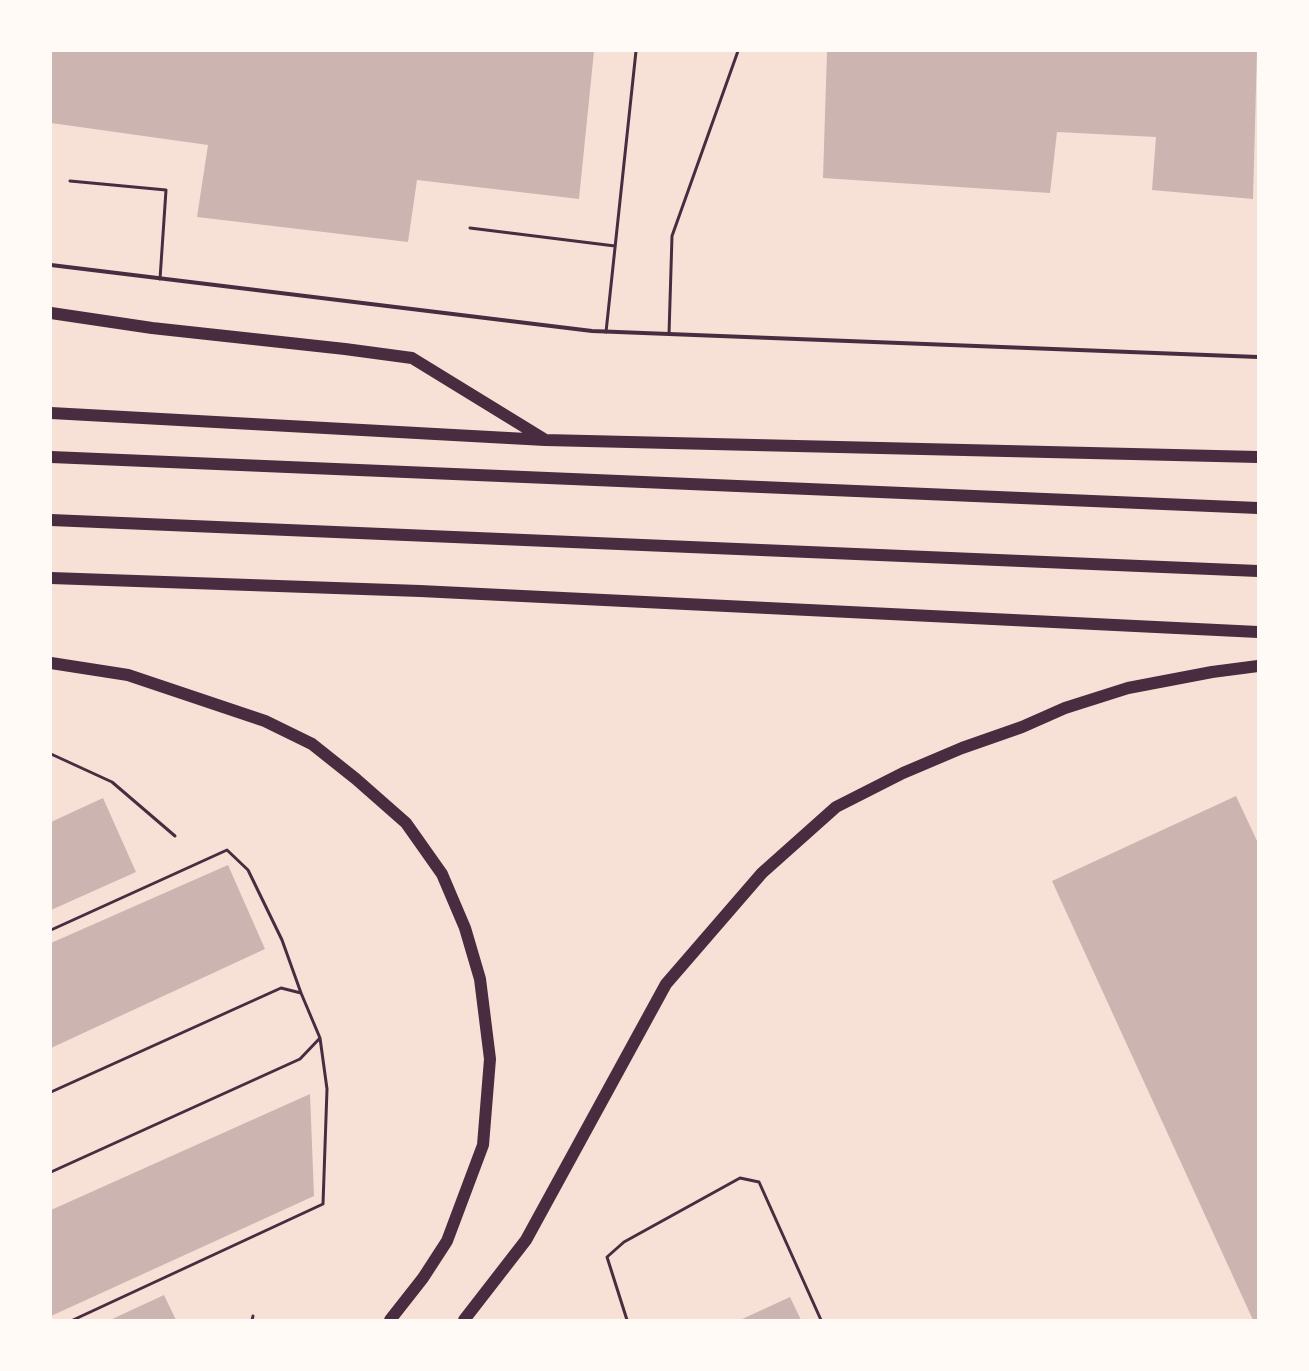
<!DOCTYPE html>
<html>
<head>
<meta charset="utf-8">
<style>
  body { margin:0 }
  #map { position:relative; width:1309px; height:1371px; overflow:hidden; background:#f7e1d7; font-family:"Nunito Sans",sans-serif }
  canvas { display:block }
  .frame { position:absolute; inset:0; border:52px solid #fffaf5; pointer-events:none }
</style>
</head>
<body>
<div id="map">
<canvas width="1309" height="1371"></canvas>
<div class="frame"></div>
</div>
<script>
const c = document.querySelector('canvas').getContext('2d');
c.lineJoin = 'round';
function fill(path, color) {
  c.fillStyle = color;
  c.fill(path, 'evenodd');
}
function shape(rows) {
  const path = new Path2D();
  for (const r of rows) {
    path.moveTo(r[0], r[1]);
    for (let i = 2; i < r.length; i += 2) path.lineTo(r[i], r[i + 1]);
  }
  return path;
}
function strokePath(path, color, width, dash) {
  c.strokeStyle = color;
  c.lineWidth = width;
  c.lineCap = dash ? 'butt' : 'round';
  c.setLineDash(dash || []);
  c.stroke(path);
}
const building = shape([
  [51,51,594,51,579,199,417,180,408,242,197,217,208,145,51,123],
  [827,51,1257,51,1253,199,1152,190,1156,137,1057,132,1050,193,823,178],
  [1236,796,1258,843,1258,1320,1253,1320,1052,881],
  [103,798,136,872,51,910,51,822],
  [228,865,265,949,51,1048,51,943],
  [310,1094,314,1196,51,1316,51,1210],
  [164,1295,176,1320,110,1320],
  [790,1297,801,1320,740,1320]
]);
const service = shape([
  [70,181,166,190,160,279],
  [470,228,615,246],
  [606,332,636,51],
  [669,334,672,236,738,51],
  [51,754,112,782,175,836],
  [51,930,227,850,248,870,282,940,301,993],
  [51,1092,281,988,301,993,320,1038,300,1059,51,1172],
  [73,1320,323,1204,327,1089,320,1038],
  [252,1320,253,1316],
  [627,1320,607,1257,624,1242,740,1178,759,1182,821,1320]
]);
const minor = shape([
  [51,265,592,331,1258,357]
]);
const motorway = shape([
  [51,313,152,328,345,349,412,358,544,439],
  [51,413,545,440,1258,457],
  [51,457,1258,508],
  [51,520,1258,571],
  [51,578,420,591,1258,632],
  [51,663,128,675,265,721,312,744,356,779,406,823,442,874,465,928,480,979,490,1059,483,1145,447,1241,423,1278,390,1320],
  [464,1320,526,1240,666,984,762,873,836,807,903,773,962,748,1022,727,1065,708,1128,688,1212,672,1258,666]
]);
fill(building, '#ccb4b1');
strokePath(service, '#4a2c40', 3);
strokePath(minor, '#4a2c40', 4);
strokePath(motorway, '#4a2c40', 12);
</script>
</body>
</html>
